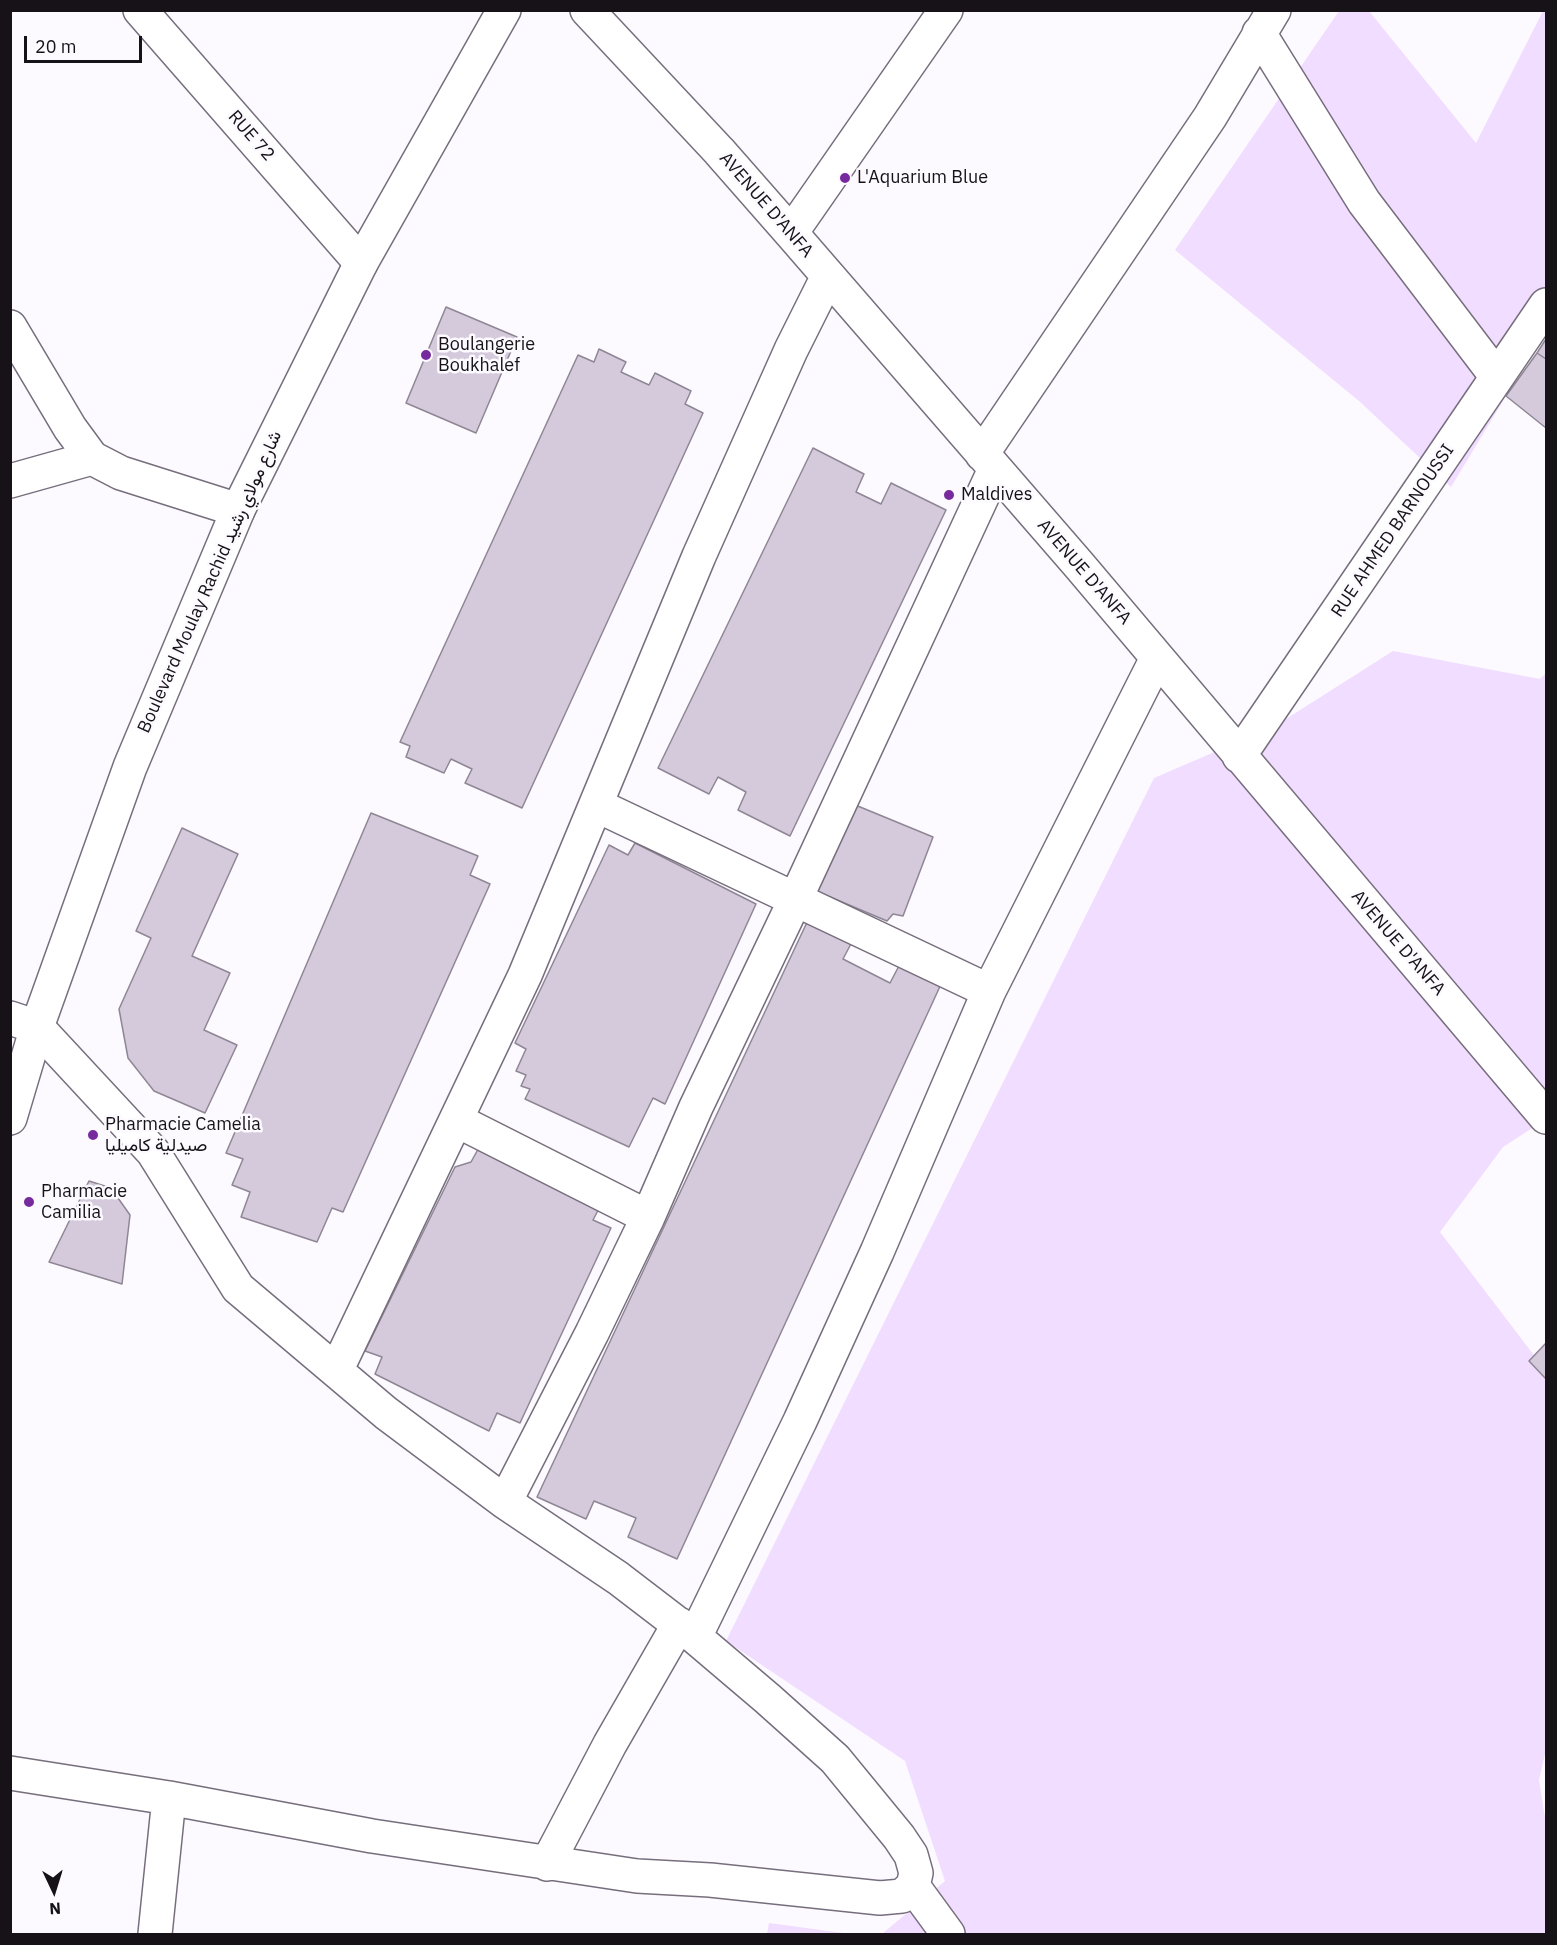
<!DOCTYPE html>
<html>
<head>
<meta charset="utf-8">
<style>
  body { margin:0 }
  #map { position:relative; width:1557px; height:1945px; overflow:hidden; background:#fcfafe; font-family:"IBM Plex Sans",sans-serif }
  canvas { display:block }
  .frame { position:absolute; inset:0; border:12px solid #161218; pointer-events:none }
  .north { position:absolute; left:24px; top:1861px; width:60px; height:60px; -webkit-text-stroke:4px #fcfafe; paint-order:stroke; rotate:176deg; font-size:16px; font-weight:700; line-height:24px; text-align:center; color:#161218 }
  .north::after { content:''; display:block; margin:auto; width:21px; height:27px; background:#161218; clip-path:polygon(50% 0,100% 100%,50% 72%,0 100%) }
  .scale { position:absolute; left:24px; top:36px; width:118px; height:27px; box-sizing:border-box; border:3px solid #161218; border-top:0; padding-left:8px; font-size:18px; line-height:21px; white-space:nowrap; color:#161218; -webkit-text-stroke:4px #fcfafe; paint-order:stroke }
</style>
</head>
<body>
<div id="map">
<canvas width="1557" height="1945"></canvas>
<div class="frame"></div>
<div class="north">N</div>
<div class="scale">20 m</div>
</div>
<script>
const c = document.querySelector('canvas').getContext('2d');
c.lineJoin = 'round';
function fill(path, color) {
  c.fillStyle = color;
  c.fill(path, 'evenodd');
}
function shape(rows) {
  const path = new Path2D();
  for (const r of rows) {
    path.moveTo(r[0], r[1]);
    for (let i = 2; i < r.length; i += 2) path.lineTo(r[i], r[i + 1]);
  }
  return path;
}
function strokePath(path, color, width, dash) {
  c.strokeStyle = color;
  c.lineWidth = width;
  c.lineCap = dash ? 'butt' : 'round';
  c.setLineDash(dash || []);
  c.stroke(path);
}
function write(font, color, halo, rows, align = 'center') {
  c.font = font + ' "IBM Plex Sans",Vazirmatn,sans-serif';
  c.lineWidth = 5;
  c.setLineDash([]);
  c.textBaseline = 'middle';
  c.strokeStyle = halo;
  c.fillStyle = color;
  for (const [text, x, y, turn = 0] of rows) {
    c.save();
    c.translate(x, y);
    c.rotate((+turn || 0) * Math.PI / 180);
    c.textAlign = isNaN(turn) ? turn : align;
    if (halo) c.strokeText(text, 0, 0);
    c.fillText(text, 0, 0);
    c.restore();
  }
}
const green = shape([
  [1339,11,1369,11,1476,143,1543,11,1546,11,1546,330,1451,487,1359,401,1175,250],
  [1393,651,1540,679,1546,673,1546,1119,1503,1147,1440,1232,1546,1371,1546,1750,1539,1780,1546,1824,1546,1934,882,1934,945,1881,905,1761,726,1641,1154,778,1275,726],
  [769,1923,851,1934,767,1934]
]);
const building = shape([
  [446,307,517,337,476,433,406,403,446,307],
  [1546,339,1546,359,1537,353,1546,339],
  [599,349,626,362,621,372,649,385,655,373,691,391,685,404,703,413,522,808,465,783,472,769,451,759,444,773,406,757,410,746,400,742,578,355,594,362,599,349],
  [1537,353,1546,359,1546,428,1506,396,1537,353],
  [813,448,864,474,856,492,881,504,891,483,946,510,790,836,738,810,746,792,718,777,709,794,658,768,813,448],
  [848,802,933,837,903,916,893,914,887,921,816,891,848,802],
  [371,813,478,856,470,875,490,884,343,1212,332,1208,317,1242,241,1217,250,1192,232,1185,243,1159,226,1153,371,813],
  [182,828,238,854,192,956,230,973,204,1030,237,1045,205,1113,154,1091,128,1058,119,1009,151,938,136,931,182,828],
  [635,843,756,904,665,1104,653,1098,629,1147,525,1099,530,1089,521,1086,526,1075,516,1071,526,1049,515,1043,609,845,628,855,635,843],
  [809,918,853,940,843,959,890,983,901,962,942,982,677,1559,628,1537,636,1518,594,1501,586,1519,537,1497,809,918],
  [482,1142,603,1201,593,1220,611,1228,520,1423,497,1413,489,1431,375,1374,382,1357,365,1351,455,1167,471,1162,482,1142],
  [89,1181,111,1188,130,1215,122,1284,49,1262,89,1181],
  [1546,1343,1546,1379,1529,1361,1546,1343]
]);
const minor = shape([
  [140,10,361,263],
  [587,10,719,151,791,233,1079,565,1546,1117],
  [1259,33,1364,202,1497,377],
  [791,233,946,10],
  [10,327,70,428,92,458,121,473,238,510],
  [982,454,1210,117,1274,10],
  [10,481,92,458],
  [1239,756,1546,305],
  [596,805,989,991],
  [10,1018,37,1027,153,1152,238,1288,386,1413,505,1502,618,1578,695,1637,768,1699,835,1759,899,1837,911,1855,916,1873,913,1886,902,1896,880,1898,710,1880,637,1876,372,1836,169,1798,10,1773],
  [458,1121,648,1217],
  [337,1369,525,975,699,556,791,350,828,276],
  [505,1502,592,1333,648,1217,696,1107,796,898,995,469],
  [695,1637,800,1421,877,1252,989,991,1157,658],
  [547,1864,610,1744,679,1624],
  [913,1886,948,1934],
  [155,1934,169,1798]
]);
const major = shape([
  [10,1118,37,1027,130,767,238,510,361,263,504,10]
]);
const markers = [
  [845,178,6,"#762a9d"],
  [426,355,6,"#762a9d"],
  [949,495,6,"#762a9d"],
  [93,1135,6,"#762a9d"],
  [29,1202,6,"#762a9d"]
];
const streetNames = [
  ["RUE 72",251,136,49],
  ["AVENUE D'ANFA",766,205,49],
  ["RUE AHMED BARNOUSSI",1393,531,-56],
  ["AVENUE D'ANFA",1084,572,49],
  ["Boulevard Moulay Rachid شارع مولاي رشيد",210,582,-66],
  ["AVENUE D'ANFA",1398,943,49]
];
const poiNames = [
  ["L'Aquarium Blue",857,178],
  ["Boulangerie",438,345],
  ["Boukhalef",438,366],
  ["Maldives",961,495],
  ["Pharmacie Camelia",105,1125],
  ["صيدلية كاميليا",105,1146],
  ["Pharmacie",41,1192],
  ["Camilia",41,1213]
];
fill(green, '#f1ddff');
fill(building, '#d4cadb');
strokePath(building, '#8f8695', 1.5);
strokePath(minor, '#776e7d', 36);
strokePath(major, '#776e7d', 36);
strokePath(minor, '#fff', 33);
strokePath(major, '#fff', 33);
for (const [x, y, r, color] of markers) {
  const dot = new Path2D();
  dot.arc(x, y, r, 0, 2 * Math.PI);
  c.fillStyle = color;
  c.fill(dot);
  strokePath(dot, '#fcfafe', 2);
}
write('18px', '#161218', '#fcfafe', streetNames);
write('18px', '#161218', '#fcfafe', poiNames, 'left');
</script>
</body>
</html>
